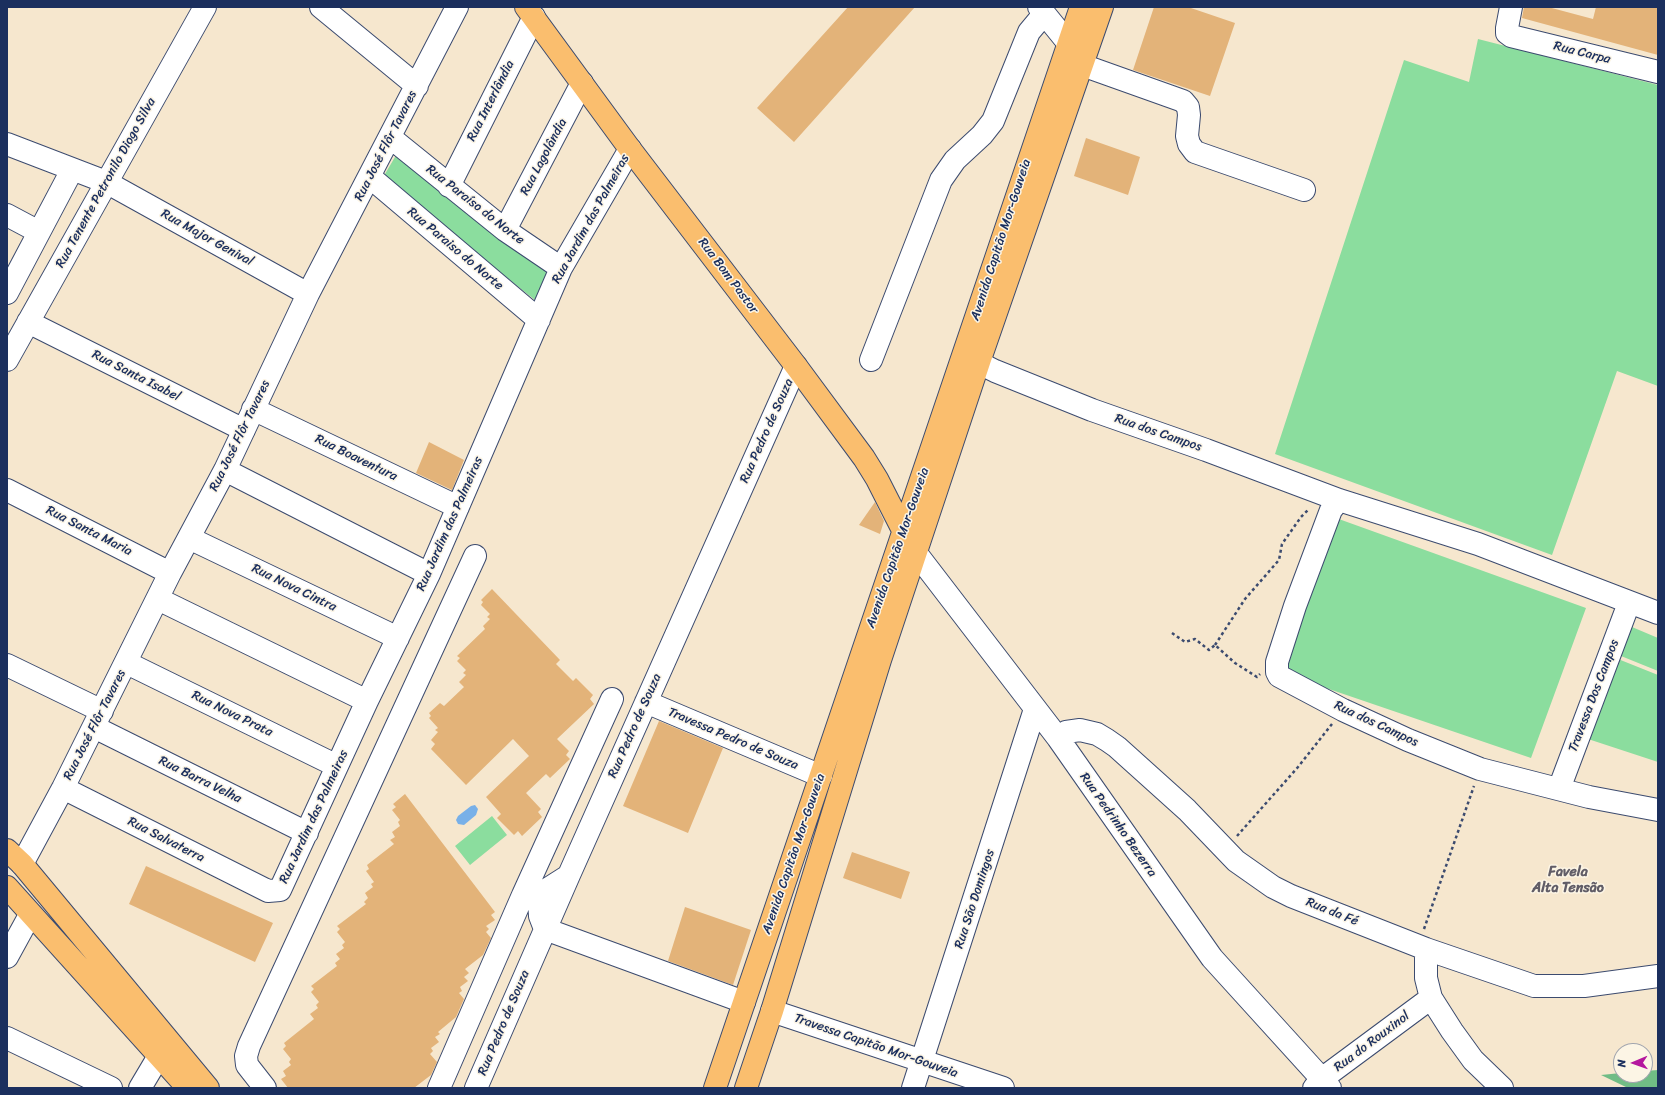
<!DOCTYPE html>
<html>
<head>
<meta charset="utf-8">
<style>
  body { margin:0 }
  #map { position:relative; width:1665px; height:1095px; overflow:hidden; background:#f6e7ce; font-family:Sriracha,sans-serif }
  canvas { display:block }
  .frame { position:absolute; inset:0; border:8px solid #1b2f5e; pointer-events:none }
  .north { position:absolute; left:1613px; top:1043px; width:40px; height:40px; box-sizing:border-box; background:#fcf5e5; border:1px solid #a2a6af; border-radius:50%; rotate:268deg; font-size:11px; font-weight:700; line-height:16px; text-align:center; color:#1b2f5e }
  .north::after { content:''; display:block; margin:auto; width:14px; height:18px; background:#b5179e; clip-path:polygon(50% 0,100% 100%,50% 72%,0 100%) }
</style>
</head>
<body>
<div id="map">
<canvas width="1665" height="1095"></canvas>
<div class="frame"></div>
<div class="north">N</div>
</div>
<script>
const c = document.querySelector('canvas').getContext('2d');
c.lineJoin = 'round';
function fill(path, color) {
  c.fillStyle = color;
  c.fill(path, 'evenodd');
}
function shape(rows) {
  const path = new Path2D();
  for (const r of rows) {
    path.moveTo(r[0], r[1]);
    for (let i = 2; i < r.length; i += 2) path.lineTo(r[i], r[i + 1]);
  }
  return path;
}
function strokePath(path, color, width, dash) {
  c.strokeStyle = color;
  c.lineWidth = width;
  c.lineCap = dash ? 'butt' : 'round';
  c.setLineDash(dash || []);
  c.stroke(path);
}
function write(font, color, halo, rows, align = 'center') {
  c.font = font + ' Sriracha,sans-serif';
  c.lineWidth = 3;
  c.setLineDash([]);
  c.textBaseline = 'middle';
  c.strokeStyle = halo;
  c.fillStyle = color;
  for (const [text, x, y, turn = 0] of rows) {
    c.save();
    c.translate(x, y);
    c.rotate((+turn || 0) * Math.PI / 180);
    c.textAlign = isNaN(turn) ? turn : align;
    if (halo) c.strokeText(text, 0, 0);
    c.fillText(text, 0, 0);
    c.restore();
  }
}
const green = shape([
  [1478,39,1658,85,1658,386,1617,371,1552,555,1275,454,1404,60,1469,82],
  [398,152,554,275,540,304,382,179],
  [1336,518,1586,608,1531,758,1282,673],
  [1632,627,1658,638,1658,671,1621,656],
  [1618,659,1658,675,1658,762,1588,739],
  [492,816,507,835,470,865,455,846]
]);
const forest = shape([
  [1658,1070,1658,1088,1628,1088,1601,1075,1621,1073,1621,1075,1645,1075,1645,1071]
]);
const water = shape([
  [475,805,478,809,476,815,464,825,458,824,456,820,458,816,471,806]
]);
const building = shape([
  [848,7,915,7,794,142,757,108],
  [1154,7,1188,7,1235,23,1210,96,1133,70],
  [1524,7,1548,7,1593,19,1596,7,1658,7,1658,55,1522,18],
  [1086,138,1140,157,1128,195,1074,176],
  [429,442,464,460,452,490,416,473],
  [875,502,884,521,880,534,859,525],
  [492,589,560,660,556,664,573,681,576,678,593,695,590,699,594,704,557,739,569,751,566,755,570,759,550,778,546,774,526,793,541,809,538,812,542,817,522,836,518,831,514,835,497,818,501,814,486,797,529,756,513,739,466,785,431,749,435,744,431,740,438,732,435,730,438,728,429,718,431,716,429,713,440,703,444,706,464,687,459,682,466,675,463,673,466,670,457,661,460,658,457,656,485,629,483,626,490,619,487,617,490,614,481,605,483,602,481,600],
  [659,721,723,748,688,833,623,806],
  [405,794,495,912,491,915,495,920,486,926,489,929,486,932,491,938,483,955,465,969,469,973,464,977,468,981,460,987,462,991,459,993,464,999,456,1017,438,1032,440,1034,435,1037,439,1042,431,1048,433,1051,430,1054,437,1062,431,1075,414,1088,288,1088,281,1079,286,1076,283,1071,291,1065,289,1062,291,1059,283,1049,286,1046,284,1043,314,1019,310,1014,318,1008,316,1005,319,1002,311,992,314,989,311,986,337,966,335,963,340,959,336,954,344,948,342,945,345,942,337,932,340,929,337,926,366,904,364,902,368,898,365,893,373,887,371,884,374,882,366,871,369,869,367,865,394,844,390,840,395,837,392,832,400,826,398,822,400,820,392,810,396,807,393,804],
  [852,852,910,872,901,899,843,878],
  [146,866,273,923,255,962,129,904],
  [685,907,751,930,733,985,668,961]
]);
const path = shape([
  [1172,633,1185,642,1195,639,1209,650,1215,645,1235,663,1257,677,1260,674],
  [1215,645,1245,599,1279,560,1282,544,1301,517,1309,509],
  [1237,836,1298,767,1332,724],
  [1424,929,1474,786]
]);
const minor = shape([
  [321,7,417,86],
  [1039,7,1069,44],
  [1511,7,1507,28,1507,33,1511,36,1658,72],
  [1082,65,1183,101,1188,107,1189,115,1187,136,1189,144,1195,152,1304,190],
  [391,138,505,230,561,268],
  [7,144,106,182,308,294],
  [370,177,539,320],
  [449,186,534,17],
  [7,215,39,232],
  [505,230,582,83],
  [7,293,72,170],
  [28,322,244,430],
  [980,359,985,366,995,371,1092,410,1206,450,1339,500,1478,544,1658,613],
  [7,360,205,7],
  [871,360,941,180,955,160,982,135,993,121,1029,32,1044,14],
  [253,409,458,507],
  [225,470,429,574],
  [7,490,170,573],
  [1339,500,1331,510,1295,606,1277,662,1277,672,1279,676,1343,710,1408,740,1480,769,1589,797,1658,810],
  [189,538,398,638],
  [916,553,1058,738,1212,958,1330,1088],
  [158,599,367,701],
  [127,663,337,766],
  [7,665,102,711],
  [646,702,821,776],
  [94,727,307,833],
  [1058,738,1066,732,1080,730,1097,734,1107,740,1117,747,1187,810,1236,861,1273,887,1291,896,1426,949,1534,986,1584,986,1658,976],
  [63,788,268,891,280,890,367,701,429,574,561,268,630,149],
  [1559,789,1629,603],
  [22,864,63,788,170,573,225,470,308,294,457,7],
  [568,876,546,890,539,901,540,916,545,929,744,1002],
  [523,895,612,699],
  [1426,949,1426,978,1431,998,1452,1031,1473,1060,1502,1088],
  [7,957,30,915],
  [772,1011,1003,1088],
  [7,1038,111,1088],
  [140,1088,159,1056],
  [265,1088,247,1065,246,1056,249,1046,475,556],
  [439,1088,523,895,539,901],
  [476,1088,569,875,796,366],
  [913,1088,1035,709],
  [1314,1088,1323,1078,1431,998]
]);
const major = shape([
  [526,7,630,149,796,366,864,458,877,479,907,538],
  [7,850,22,864,208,1088],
  [7,887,188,1088],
  [715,1088,1081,7],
  [746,1088,772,1011,880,660,980,359,1102,7]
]);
const streetNames = [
  ["Rua Carpa",1582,53,14],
  ["Rua Interlândia",491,101,-63],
  ["Rua José Flôr Tavares",386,146,-63],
  ["Rua Lagolândia",544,157,-62],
  ["Rua Tenente Petronilo Diogo Silva",106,183,-61],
  ["Rua Paraíso do Norte",475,205,38],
  ["Rua Jardim das Palmeiras",591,219,-61],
  ["Rua Major Genival",207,238,29],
  ["Avenida Capitão Mor-Gouveia",1001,240,-72],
  ["Rua Paraiso do Norte",455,249,40],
  ["Rua Bom Pastor",728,276,53],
  ["Rua Santa Isabel",136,376,27],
  ["Rua Pedro de Souza",767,431,-66],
  ["Rua dos Campos",1158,433,19],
  ["Rua José Flôr Tavares",240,436,-64],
  ["Rua Boaventura",356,458,26],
  ["Rua Jardim das Palmeiras",450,524,-66],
  ["Rua Santa Maria",89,531,27],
  ["Avenida Capitão Mor-Gouveia",898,548,-71],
  ["Rua Nova Cintra",294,588,26],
  ["Travessa Dos Campos",1594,696,-69],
  ["Rua Nova Prata",232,714,26],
  ["Rua dos Campos",1376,724,25],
  ["Rua José Flôr Tavares",95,725,-63],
  ["Rua Pedro de Souza",635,726,-66],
  ["Travessa Pedro de Souza",733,739,23],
  ["Rua Barra Velha",200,780,26],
  ["Rua Jardim das Palmeiras",314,817,-65],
  ["Rua Pedrinho Bezerra",1118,825,55],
  ["Rua Salvaterra",166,840,27],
  ["Avenida Capitão Mor-Gouveia",794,854,-71],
  ["Rua São Domingos",975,899,-72],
  ["Rua da Fé",1332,912,22],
  ["Rua Pedro de Souza",504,1023,-67],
  ["Rua do Rouxinol",1372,1042,-37],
  ["Travessa Capitão Mor-Gouveia",876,1046,19]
];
const neighbourhoodNames = [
  ["Favela",1568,872],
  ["Alta Tensão",1568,888]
];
fill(green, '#8bdd9e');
fill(forest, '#70bc85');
fill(water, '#78b0e8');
fill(building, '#e3b379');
strokePath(minor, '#3c4b6f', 24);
strokePath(major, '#3c4b6f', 24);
strokePath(path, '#3c4b6f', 2.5, [3, 3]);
strokePath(minor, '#fff', 22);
strokePath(major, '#fabe6e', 22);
write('13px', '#1b2f5e', '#fcf5e5', streetNames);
write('bold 14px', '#615d67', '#fcf5e5', neighbourhoodNames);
</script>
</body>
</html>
